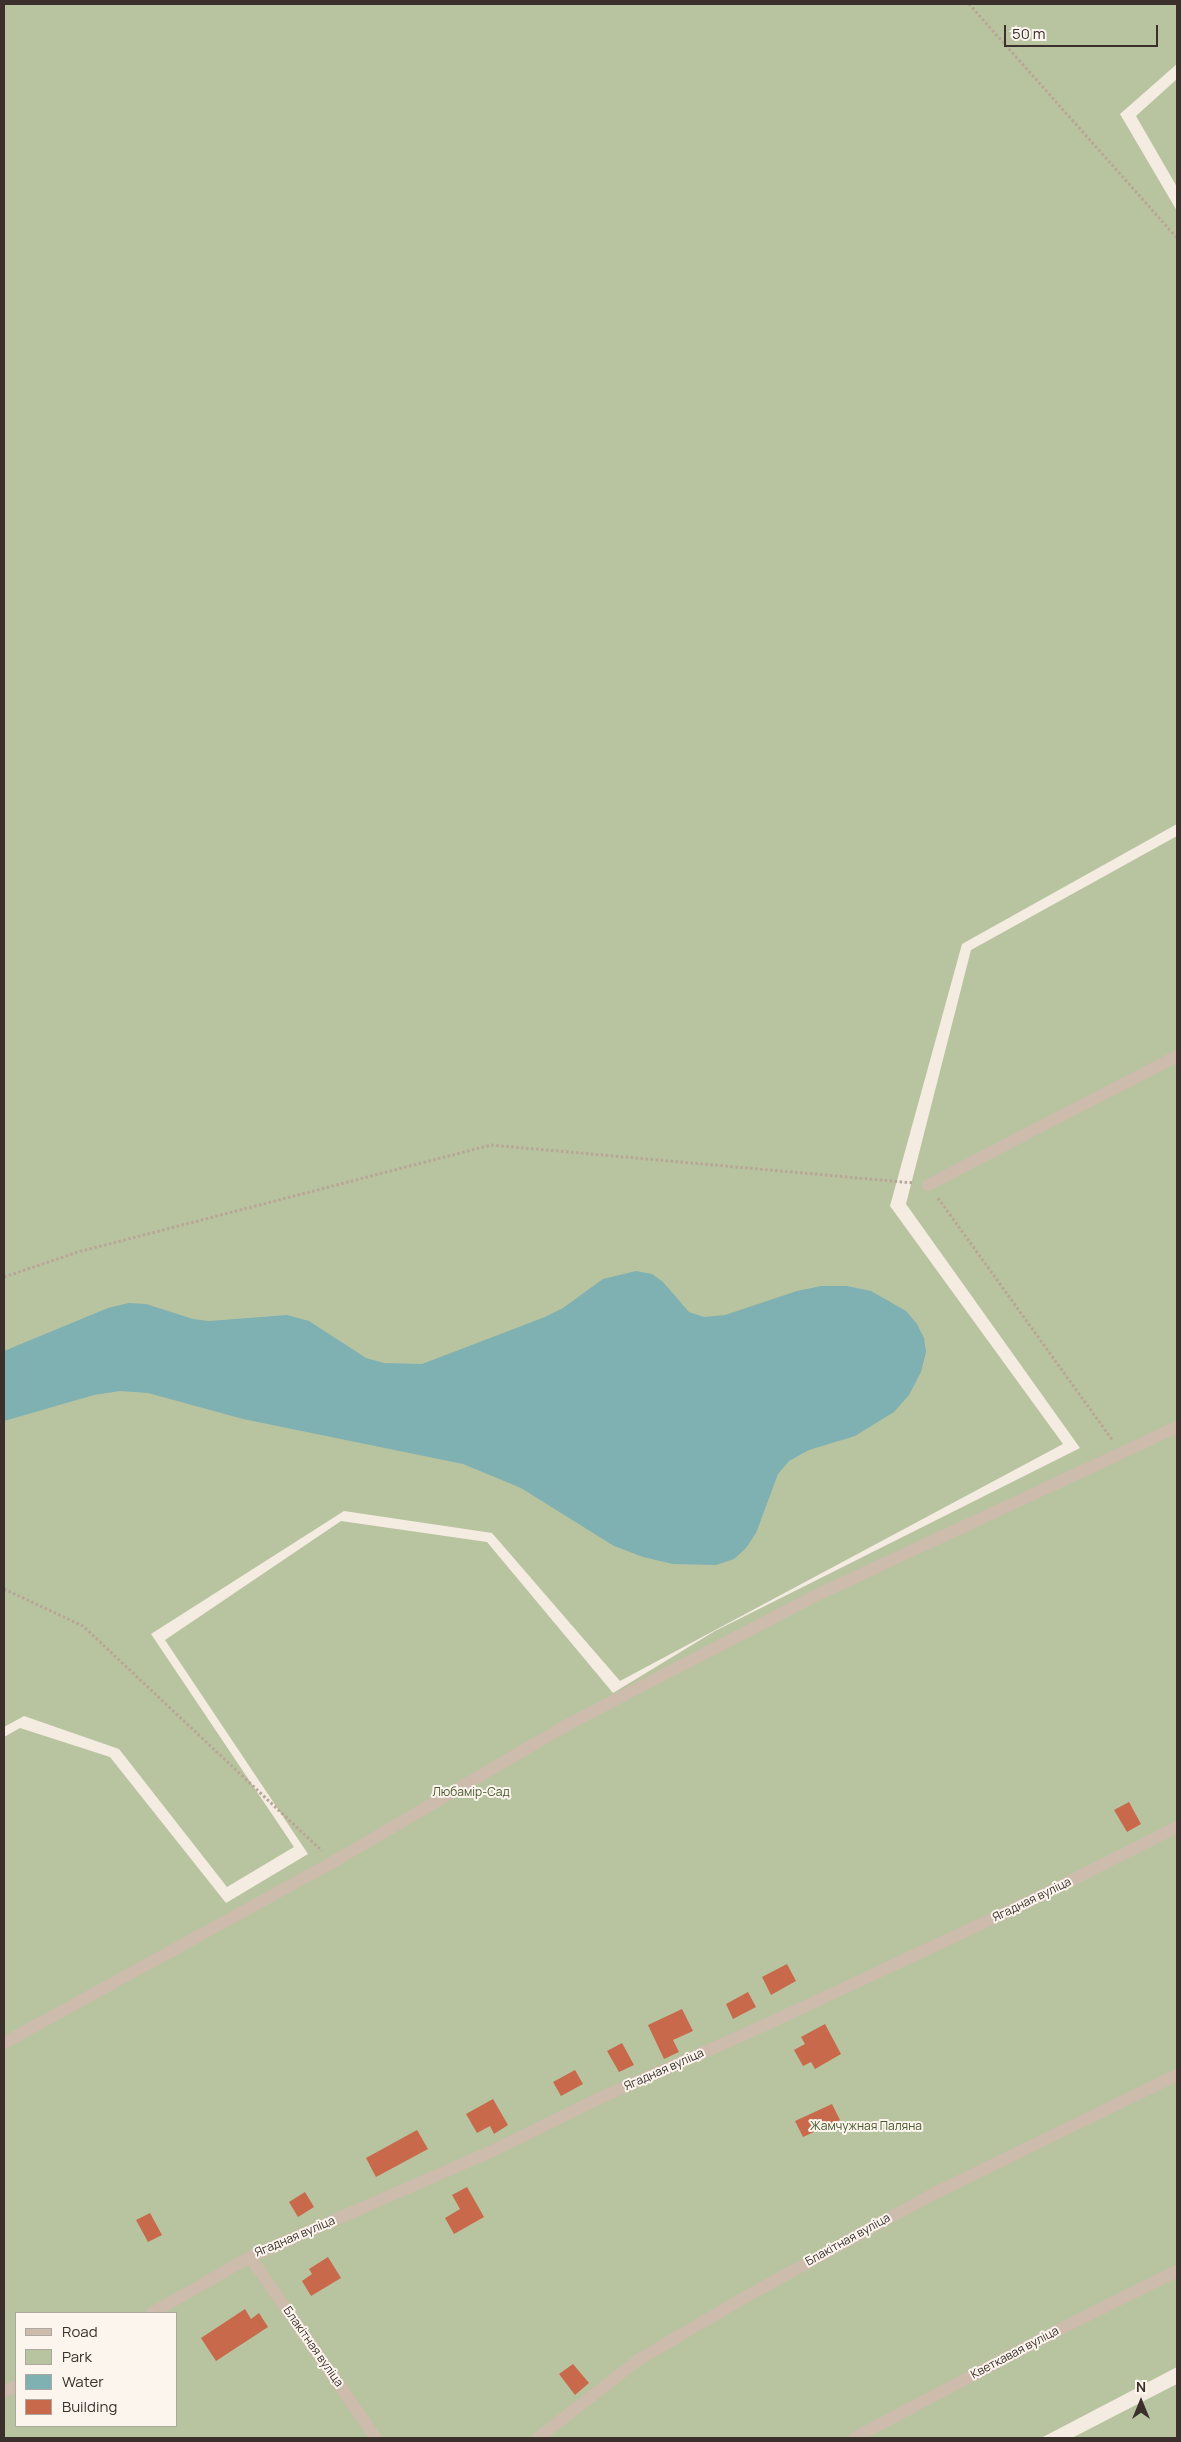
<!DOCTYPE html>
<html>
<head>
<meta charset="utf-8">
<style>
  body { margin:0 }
  #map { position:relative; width:1181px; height:2442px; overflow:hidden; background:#f4ebe1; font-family:Manrope,sans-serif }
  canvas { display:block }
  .frame { position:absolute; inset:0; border:5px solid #3b302b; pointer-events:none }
  .legend { position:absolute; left:15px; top:2312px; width:162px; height:115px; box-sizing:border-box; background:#fbf5ee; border:1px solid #aea6a0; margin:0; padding:6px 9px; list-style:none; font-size:15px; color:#3b302b }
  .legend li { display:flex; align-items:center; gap:10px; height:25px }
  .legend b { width:25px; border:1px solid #aea6a0 }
  .north { position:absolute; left:1116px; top:2377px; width:50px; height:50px; -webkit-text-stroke:4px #fbf5ee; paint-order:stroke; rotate:0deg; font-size:14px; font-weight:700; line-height:20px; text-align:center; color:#3b302b }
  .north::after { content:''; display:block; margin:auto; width:18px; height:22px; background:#3b302b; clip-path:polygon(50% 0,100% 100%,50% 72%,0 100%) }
  .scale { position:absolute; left:1004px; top:25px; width:154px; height:22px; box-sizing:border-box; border:2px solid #3b302b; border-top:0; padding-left:6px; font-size:15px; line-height:18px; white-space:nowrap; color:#3b302b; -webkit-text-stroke:4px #fbf5ee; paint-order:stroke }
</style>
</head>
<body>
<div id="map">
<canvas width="1181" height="2442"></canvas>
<div class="frame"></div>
<ul class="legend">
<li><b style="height:6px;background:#cdbbac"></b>Road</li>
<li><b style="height:14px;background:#b8c4a0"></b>Park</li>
<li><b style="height:14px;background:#7fb0b2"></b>Water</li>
<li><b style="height:14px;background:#c8694b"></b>Building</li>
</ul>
<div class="north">N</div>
<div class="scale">50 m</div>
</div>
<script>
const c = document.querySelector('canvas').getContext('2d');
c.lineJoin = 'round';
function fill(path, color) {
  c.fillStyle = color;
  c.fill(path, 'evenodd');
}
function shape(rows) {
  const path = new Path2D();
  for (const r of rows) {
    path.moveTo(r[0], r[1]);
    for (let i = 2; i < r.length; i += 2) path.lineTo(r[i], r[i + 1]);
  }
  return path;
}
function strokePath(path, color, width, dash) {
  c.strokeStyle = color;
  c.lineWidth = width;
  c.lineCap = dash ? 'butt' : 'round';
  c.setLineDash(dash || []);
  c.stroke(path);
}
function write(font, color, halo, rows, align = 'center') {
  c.font = font + ' Manrope,sans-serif';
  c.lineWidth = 4;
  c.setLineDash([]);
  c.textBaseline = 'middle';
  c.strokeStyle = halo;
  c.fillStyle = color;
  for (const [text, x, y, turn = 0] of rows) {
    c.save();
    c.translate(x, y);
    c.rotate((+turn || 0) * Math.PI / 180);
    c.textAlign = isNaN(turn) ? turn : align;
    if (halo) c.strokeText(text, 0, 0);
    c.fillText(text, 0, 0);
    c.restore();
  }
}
const green = shape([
  [4,4,1177,4,1177,64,1120,114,1177,211,1177,824,962,944,890,1206,1063,1444,620,1681,492,1533,344,1511,151,1634,294,1847,227,1887,119,1749,24,1716,4,1727],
  [1177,79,1177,187,1136,116],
  [1177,836,1177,2367,1041,2438,4,2438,4,1737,20,1728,110,1757,226,1903,308,1854,165,1640,341,1521,487,1542,613,1693,715,1631,1080,1448,906,1204,971,950],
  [16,2313,176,2313,176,2426,16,2426],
  [1177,2384,1177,2438,1072,2438,1130,2408]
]);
const water = shape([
  [636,1271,652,1274,663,1282,689,1312,704,1317,725,1315,797,1291,821,1286,847,1286,871,1291,906,1311,917,1324,924,1338,926,1352,921,1372,909,1395,894,1412,855,1436,809,1450,789,1461,778,1474,756,1533,746,1548,734,1559,716,1565,673,1564,643,1557,614,1546,521,1488,463,1464,243,1419,148,1393,120,1391,94,1395,4,1421,4,1351,108,1308,129,1303,146,1304,193,1319,209,1321,287,1315,309,1321,366,1358,384,1363,422,1364,545,1317,563,1308,603,1279]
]);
const building = shape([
  [1129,1802,1141,1824,1127,1832,1114,1810],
  [787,1964,796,1981,771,1995,762,1977],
  [748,1992,756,2007,733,2019,726,2004],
  [682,2009,693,2031,673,2040,679,2052,664,2059,648,2025],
  [825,2024,841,2054,815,2069,811,2062,803,2066,794,2050,805,2044,801,2037],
  [622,2043,634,2065,619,2072,607,2051],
  [575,2070,583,2084,561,2096,553,2082],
  [493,2099,508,2125,494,2134,490,2126,477,2133,466,2114],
  [832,2104,840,2120,803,2137,795,2121],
  [417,2130,428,2149,376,2177,366,2158],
  [467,2187,484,2217,454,2234,445,2218,460,2209,452,2195],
  [305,2192,314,2207,298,2217,289,2202],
  [150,2213,162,2235,148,2242,136,2220],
  [328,2257,341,2278,311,2296,302,2281,312,2274,309,2269],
  [245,2309,251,2319,259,2313,268,2327,216,2361,201,2338],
  [573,2364,589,2383,575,2395,559,2374]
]);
const path = shape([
  [969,4,1177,238],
  [938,1198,1113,1441],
  [4,1277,78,1252,491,1145,914,1183],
  [4,1589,83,1626,322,1851]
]);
const minor = shape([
  [928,1185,1177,1056],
  [4,2043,333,1862,565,1726,819,1594,1177,1427],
  [250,2257,376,2438],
  [152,2313,250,2257,492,2151,598,2099,763,2026,1028,1902,1177,1827],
  [4,2392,16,2386],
  [538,2438,638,2360,747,2296,933,2194,1177,2075],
  [854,2438,1070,2324,1177,2271]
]);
const parkNames = [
  ["Любамір-Сад",471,1793],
  ["Жамчужная Паляна",866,2127]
];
const streetNames = [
  ["Ягадная вуліца",1032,1900,-26],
  ["Ягадная вуліца",664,2070,-24],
  ["Ягадная вуліца",295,2237,-23],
  ["Блакітная вуліца",848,2240,-29],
  ["Блакітная вуліца",313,2347,55],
  ["Кветкавая вуліца",1015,2353,-28]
];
fill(green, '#b8c4a0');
fill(water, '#7fb0b2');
fill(building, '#c8694b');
strokePath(path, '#b9a596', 3, [2.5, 2.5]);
strokePath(minor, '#cdbbac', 12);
write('12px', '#4a5a2e', '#fbf5ee', parkNames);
write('12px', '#3b302b', '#fbf5ee', streetNames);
</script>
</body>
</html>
